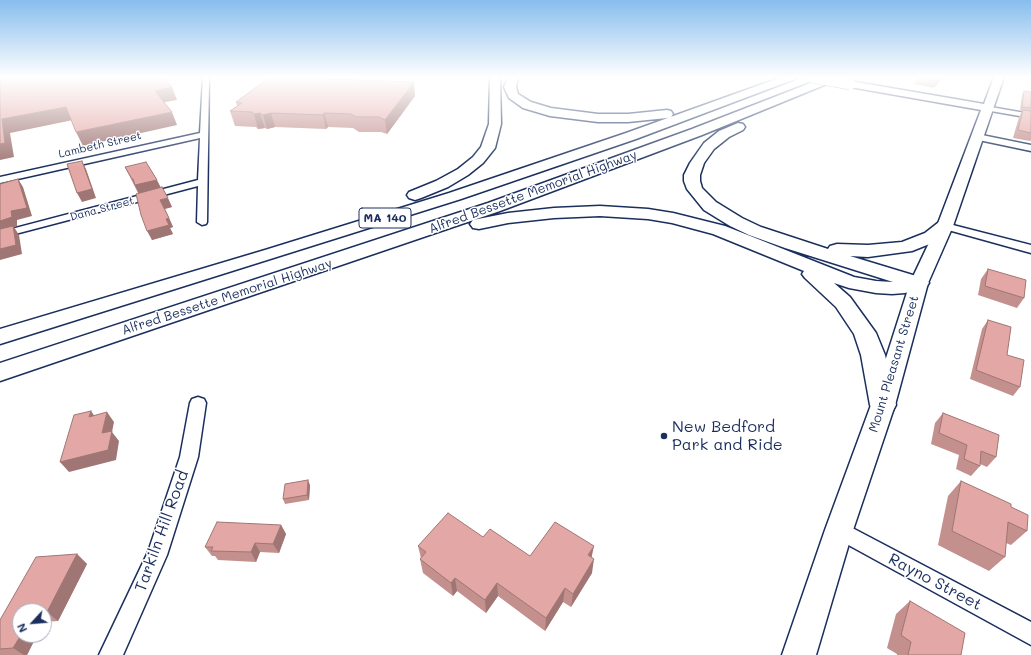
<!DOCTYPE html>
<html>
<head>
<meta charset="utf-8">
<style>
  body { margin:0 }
  #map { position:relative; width:1031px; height:655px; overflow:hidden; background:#fff; font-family:Mali,sans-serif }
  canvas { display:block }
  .north { position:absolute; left:12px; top:603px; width:40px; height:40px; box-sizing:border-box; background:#fff; border:1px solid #a4acbf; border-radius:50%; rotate:244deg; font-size:11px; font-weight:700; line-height:16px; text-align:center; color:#1b2f5e }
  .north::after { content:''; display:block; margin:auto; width:14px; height:18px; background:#1b2f5e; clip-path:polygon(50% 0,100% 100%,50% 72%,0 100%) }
</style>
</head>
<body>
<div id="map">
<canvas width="1031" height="655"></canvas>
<div class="north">N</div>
</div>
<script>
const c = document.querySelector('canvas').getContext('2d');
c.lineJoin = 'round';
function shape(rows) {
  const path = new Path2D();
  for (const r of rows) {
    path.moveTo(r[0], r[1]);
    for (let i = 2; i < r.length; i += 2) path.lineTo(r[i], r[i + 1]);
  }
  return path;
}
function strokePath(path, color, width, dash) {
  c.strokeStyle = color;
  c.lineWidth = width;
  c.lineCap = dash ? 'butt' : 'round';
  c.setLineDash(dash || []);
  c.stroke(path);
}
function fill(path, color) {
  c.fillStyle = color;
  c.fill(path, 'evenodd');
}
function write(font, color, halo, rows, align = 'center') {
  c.font = font + ' Mali,sans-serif';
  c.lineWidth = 3;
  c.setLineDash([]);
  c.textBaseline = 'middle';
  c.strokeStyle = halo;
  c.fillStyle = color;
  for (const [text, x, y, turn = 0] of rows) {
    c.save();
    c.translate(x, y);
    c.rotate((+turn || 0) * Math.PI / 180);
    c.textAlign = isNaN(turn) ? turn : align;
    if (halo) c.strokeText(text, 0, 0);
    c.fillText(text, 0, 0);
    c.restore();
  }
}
const minor = shape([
  [203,77,209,77,207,222,206,224,202,225,197,222,198,186,0,238,0,232,198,180,200,138,0,183,0,177,200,133,203,77],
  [985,106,1031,114,1031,118,985,110,985,106],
  [977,134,1031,145,1031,151,974,139,973,137,974,135,977,134],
  [945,223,1031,245,1031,253,941,228,939,226,945,223],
  [198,397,204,399,206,403,198,457,167,555,123,655,99,655,148,552,180,457,190,403,192,399,198,397],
  [839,521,1031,622,1031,645,832,536,829,530,832,524,839,521]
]);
const secondary = shape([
  [994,77,1004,77,953,226,928,283,895,405,853,530,816,655,782,655,825,530,871,405,910,283,937,226,981,110,850,87,845,84,850,81,984,104,994,77]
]);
const motorway = shape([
  [490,77,500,77,501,124,495,148,483,163,468,175,448,187,421,198,415,200,409,198,407,195,409,192,436,181,458,169,473,157,481,147,489,124,490,77],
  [508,77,518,77,516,87,518,94,531,102,551,108,598,114,628,114,667,110,671,111,673,114,671,117,667,118,628,122,598,122,550,116,523,108,509,98,504,87,508,77],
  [782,77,796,77,795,79,636,139,461,199,0,344,0,329,265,250,449,193,626,133,782,77],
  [826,77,840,77,839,79,702,135,500,211,0,381,0,363,488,203,692,129,826,77],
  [738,123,743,124,745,127,743,130,729,137,714,149,704,163,700,175,700,181,702,188,716,202,742,218,761,227,828,249,830,246,837,244,868,245,902,242,925,233,939,222,945,221,951,222,954,226,937,241,912,251,868,257,850,256,926,279,929,283,926,287,905,293,892,294,876,293,849,288,834,283,850,297,876,333,885,355,896,405,892,412,883,415,874,412,870,405,861,355,854,334,836,307,805,278,802,274,804,271,713,234,672,223,648,219,600,216,554,218,508,223,479,229,473,228,470,224,473,220,508,213,554,208,600,206,648,209,673,213,725,226,854,277,876,281,893,282,785,248,749,235,730,226,704,210,687,189,684,181,684,175,690,163,704,143,719,131,738,123]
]);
const secondaryBridge = shape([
  [812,77,850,84]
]);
const wall = shape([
  [918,77,943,77,934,88,914,84,917,78],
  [1024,91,1031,92,1031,140,1030,141,1013,138,1019,117,1022,111,1020,110,1022,95],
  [415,96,387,134,381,132,359,132,353,128,328,127,326,129,275,127,267,129,265,128,258,129,256,127,235,126,230,111,237,106,236,102],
  [125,167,160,188,172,207,165,209,173,227,170,228,173,234,152,240,138,193],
  [988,269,1024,298,1017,308,978,295,981,279],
  [988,320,1007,355,1020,387,1013,396,970,379,982,329],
  [943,413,996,457,987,467,980,464,980,466,971,476,956,469,959,455,931,444,935,423],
  [961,481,1011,507,1027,531,1011,545,1006,543,1005,557,989,571,938,545,948,496],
  [310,485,309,500,285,504,283,499],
  [281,525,286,534,279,553,260,552,256,562,218,560,215,556,212,556,205,547],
  [483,537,530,556,592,557,592,573,571,607,563,602,545,631,498,596,486,613,457,591,453,596,423,573,420,559,421,558,418,546],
  [77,554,87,564,58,621,44,622,44,611,20,611,37,635,27,655,0,655,0,620],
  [910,601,961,655,897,655,897,654,887,648,896,614]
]);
const shadedWall = shape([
  [941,77,943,77,934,88,937,81],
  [414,82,415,96,387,134,385,120],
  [172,87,177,100,160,103,155,91],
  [66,107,73,120,10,133,14,157,0,160,0,144,2,119],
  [172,112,177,125,83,146,76,132],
  [260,113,265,128,258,129,254,114],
  [271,113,275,127,267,129,263,115],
  [324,113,328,127,326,129,323,115],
  [82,161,86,169,96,198,82,202,77,193],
  [18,179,23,187,32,216,17,220,17,226,14,227,19,235,22,254,0,260,0,221,11,211],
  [132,179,157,180,161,188,139,194],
  [168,198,172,207,164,209,160,200],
  [169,218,173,227,170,228,173,234,152,240,147,231,166,219],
  [91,411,98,421,89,417],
  [107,412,114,422,112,432,119,441,116,460,69,472,60,462,102,433],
  [308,480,310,485,309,500,307,495],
  [281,525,286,534,279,553,273,544],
  [255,543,260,552,256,562,251,552],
  [594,546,591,560,588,555],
  [77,554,87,564,58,621,47,612],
  [594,559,592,573,571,607,573,594],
  [455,578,457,591,453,596,451,583],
  [497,583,498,596,486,613,485,600],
  [565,588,563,602,545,631,546,618],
  [21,635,37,635,27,655,24,655,13,648]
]);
const building = shape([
  [0,77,163,77,172,87,155,91,172,112,76,132,66,107,2,119,5,143,0,144,0,77],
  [270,77,414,82,385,120,379,117,356,117,351,114,324,113,323,115,271,113,263,115,260,113,254,114,252,112,230,111,242,103,236,102,270,77],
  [918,77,941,77,937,81,917,78,918,77],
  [1024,91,1031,92,1031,108,1022,107,1024,91],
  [1023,110,1031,111,1031,133,1018,130,1023,110],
  [82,161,92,189,77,193,67,164,82,161],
  [146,162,157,180,135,185,133,179,132,179,125,167,146,162],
  [18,179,27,208,11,211,12,217,0,221,0,184,18,179],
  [162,187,168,198,160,200,169,218,166,219,169,225,147,231,141,215,136,194,162,187],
  [13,226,16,245,0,249,0,229,13,226],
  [988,269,1026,280,1024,298,985,286,988,269],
  [988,320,1011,327,1007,355,1024,360,1020,387,976,370,988,320],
  [91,411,89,417,107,412,102,433,112,431,108,450,60,462,74,415,91,411],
  [943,413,999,435,996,457,981,451,980,466,964,459,967,445,939,433,943,413],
  [308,480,307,495,283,499,285,484,308,480],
  [961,481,1011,504,1011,507,1028,515,1027,531,1008,522,1005,557,952,531,961,481],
  [448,513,483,537,490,529,530,556,555,522,594,546,588,555,594,559,573,594,565,588,546,618,497,583,485,600,455,578,451,583,420,559,426,552,418,546,448,513],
  [217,522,281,525,273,544,255,543,251,552,211,551,213,547,205,547,217,522],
  [77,554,47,612,44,612,44,611,20,611,20,635,21,635,13,648,0,649,0,620,36,557,77,554],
  [910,601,965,633,961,655,908,655,911,642,901,635,910,601]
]);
const markers = [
  [664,436,4,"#1b2f5e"]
];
const farStreetnames = [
  ["Lambeth Street",100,145,-13],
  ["Dana Street",102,209,-15]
];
const shields = [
  [385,218,52]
];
const shieldNames = [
  ["MA 140",385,218]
];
const streetNames = [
  ["Alfred Bessette Memorial Highway",533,192,-20],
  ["Alfred Bessette Memorial Highway",227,297,-18],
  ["Mount Pleasant Street",894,364,-73]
];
const nearPoinames = [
  ["New Bedford",672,427],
  ["Park and Ride",672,445]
];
const nearStreetnames = [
  ["Tarkiln Hill Road",162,531,-70],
  ["Rayno Street",935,582,28]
];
strokePath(minor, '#1b2f5e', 3);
strokePath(secondary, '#1b2f5e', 3);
strokePath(motorway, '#1b2f5e', 3);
fill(minor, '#fff');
fill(secondary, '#fff');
fill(motorway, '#fff');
strokePath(secondaryBridge, '#1b2f5e', 12, []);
strokePath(secondaryBridge, '#fff', 11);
fill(wall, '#c3908e');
fill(shadedWall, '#9f7674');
fill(building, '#e3a8a5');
strokePath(building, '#9f7674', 1);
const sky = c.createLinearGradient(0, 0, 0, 168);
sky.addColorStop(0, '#87bded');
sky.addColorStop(0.46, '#fff');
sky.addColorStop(1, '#ffffff00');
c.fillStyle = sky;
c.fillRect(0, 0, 1031, 168);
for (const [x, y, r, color] of markers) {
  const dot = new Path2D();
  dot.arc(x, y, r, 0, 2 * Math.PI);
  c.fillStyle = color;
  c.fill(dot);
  strokePath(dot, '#fff', 1.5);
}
write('11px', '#1b2f5e', '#fff', farStreetnames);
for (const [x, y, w] of shields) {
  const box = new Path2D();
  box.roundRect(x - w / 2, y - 10, w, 20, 3);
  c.fillStyle = '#fff';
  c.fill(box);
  strokePath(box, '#1b2f5e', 1);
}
write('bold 12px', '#1b2f5e', null, shieldNames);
write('13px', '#1b2f5e', '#fff', streetNames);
write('16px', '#1b2f5e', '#fff', nearPoinames, 'left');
write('16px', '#1b2f5e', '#fff', nearStreetnames);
</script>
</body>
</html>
